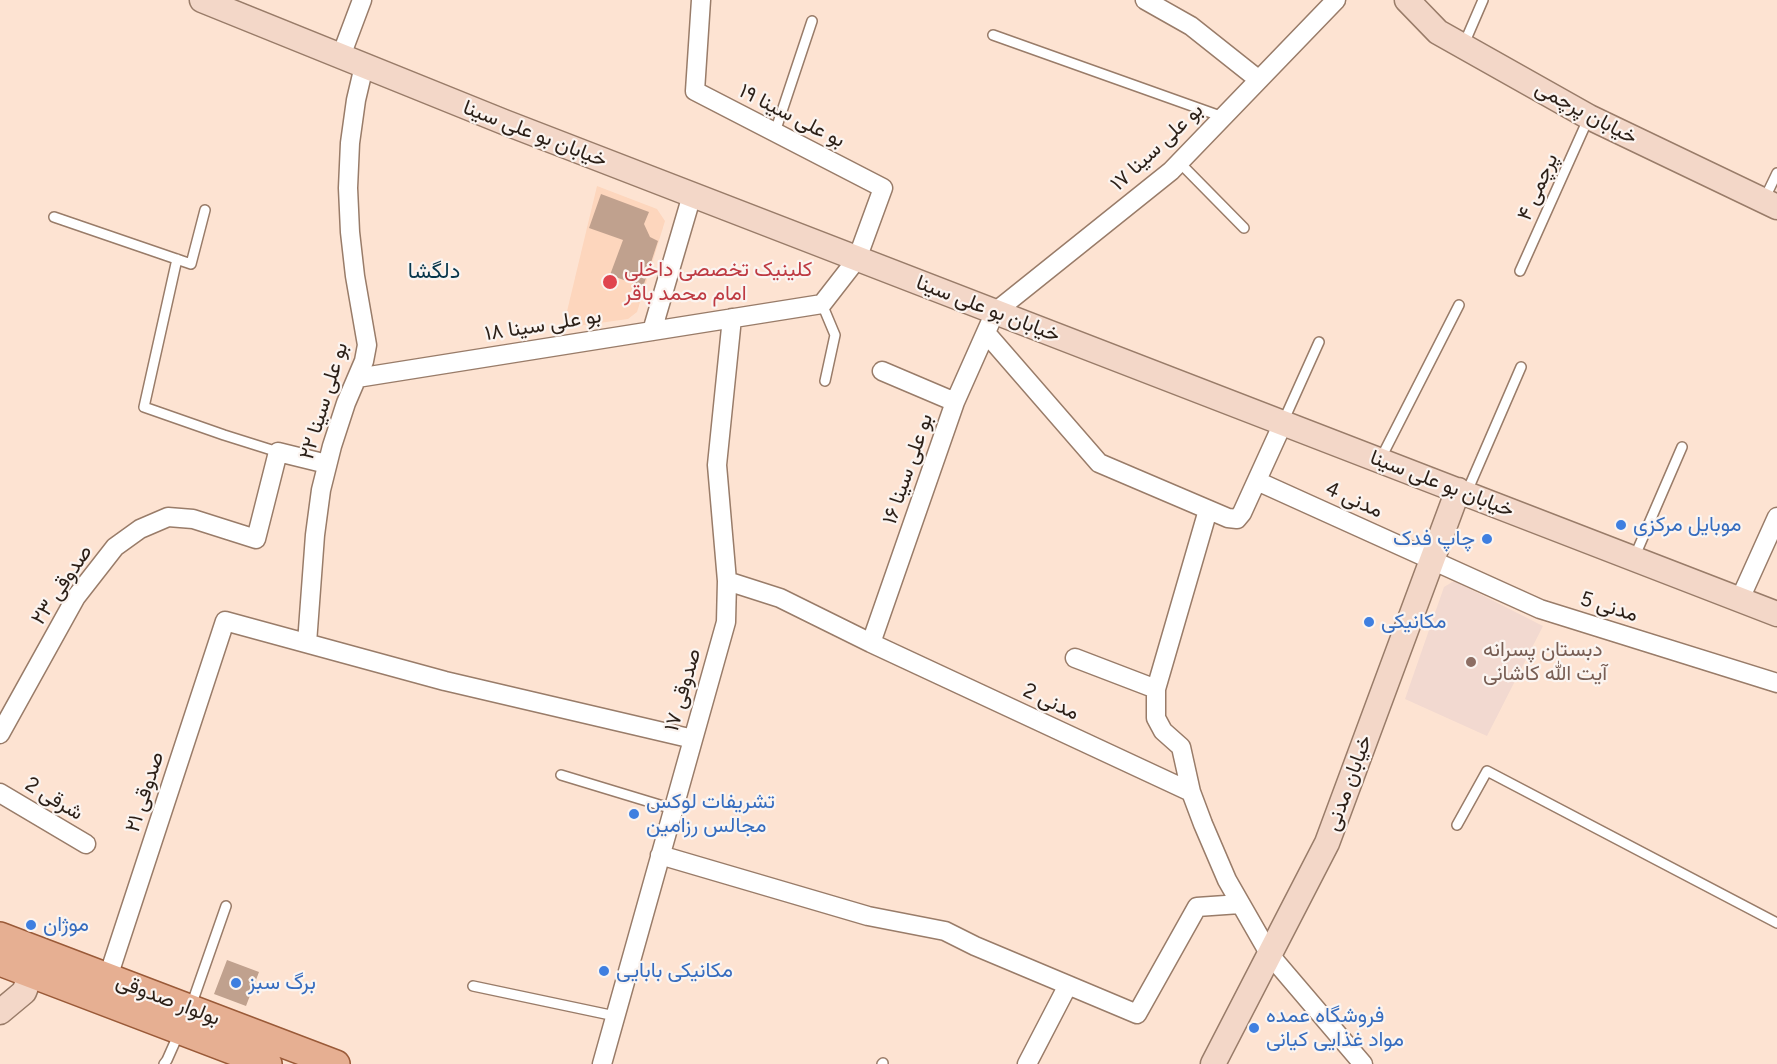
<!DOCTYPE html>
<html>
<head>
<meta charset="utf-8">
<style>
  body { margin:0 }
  canvas { display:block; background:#fde3d2 }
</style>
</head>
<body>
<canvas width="1777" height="1064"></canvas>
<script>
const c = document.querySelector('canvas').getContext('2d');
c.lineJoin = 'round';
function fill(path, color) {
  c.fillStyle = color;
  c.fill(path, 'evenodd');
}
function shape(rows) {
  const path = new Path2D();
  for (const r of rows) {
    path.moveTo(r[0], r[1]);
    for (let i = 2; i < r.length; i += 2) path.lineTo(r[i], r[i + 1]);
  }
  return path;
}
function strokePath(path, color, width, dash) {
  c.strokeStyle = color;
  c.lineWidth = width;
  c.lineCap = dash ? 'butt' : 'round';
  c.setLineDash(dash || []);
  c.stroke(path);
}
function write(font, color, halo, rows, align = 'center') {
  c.font = font + ' Figtree,Vazirmatn,sans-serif';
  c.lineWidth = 4.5;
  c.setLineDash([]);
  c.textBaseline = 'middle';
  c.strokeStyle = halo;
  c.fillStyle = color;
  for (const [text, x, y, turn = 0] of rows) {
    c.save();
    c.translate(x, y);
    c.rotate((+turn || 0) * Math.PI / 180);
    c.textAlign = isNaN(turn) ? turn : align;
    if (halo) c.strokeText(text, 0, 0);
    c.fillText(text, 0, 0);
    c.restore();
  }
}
const built = shape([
  [597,186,657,209,665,221,637,312,628,319,563,328]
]);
const education = shape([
  [1454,581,1543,626,1487,736,1405,699,1444,587]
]);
const building = shape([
  [601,194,649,212,644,224,650,237,658,241,643,287,610,275,623,240,589,228],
  [227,960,259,972,246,1006,214,994]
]);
const lane = shape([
  [993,35,1223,117],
  [1464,44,1483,0],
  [775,132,812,21],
  [1179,162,1244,228],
  [1764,200,1777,173],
  [54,217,191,264,205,210],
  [177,259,144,407,224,435,278,452],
  [1520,271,1589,117],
  [822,304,835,335,825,381],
  [1283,422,1319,342],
  [1381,458,1459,305],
  [1466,494,1521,367],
  [1634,558,1682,447],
  [561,775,673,809],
  [1457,825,1487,771,1777,923],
  [473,986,615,1016],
  [191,1006,226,906],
  [164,1064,167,1060,179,1033],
  [882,1064,883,1063]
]);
const street = shape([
  [1145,0,1191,26,1259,80],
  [341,56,362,0],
  [652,331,692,195],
  [986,333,1099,463,1228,518,1237,519,1242,513,1283,423],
  [882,371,955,402],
  [357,378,822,304,857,259,883,188,695,91,701,0],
  [1257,481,1540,609,1777,683],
  [727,581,780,598,871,643,1191,792,1203,824,1227,880,1270,955,1363,1064],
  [1740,599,1777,517],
  [307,643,315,535,321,490,332,446,346,403,364,361,367,345,355,276,350,232,348,188,350,143,356,100,364,66],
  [871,643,955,402,995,312,1171,171,1336,0],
  [1075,658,1156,689],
  [0,734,76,597,115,547,140,529,168,517,193,519,256,539,278,452,327,464],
  [1191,792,1181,747,1163,731,1156,718,1156,689,1208,510],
  [0,793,86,844],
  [660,855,868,916,945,931,975,946,1137,1014,1197,907,1240,904],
  [108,977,225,621,445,681,693,739],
  [602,1064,726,622,727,581,717,465,732,318],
  [1027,1064,1068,985]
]);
const secondary = shape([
  [202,0,504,122,1777,614],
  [1407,0,1438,32,1589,117,1777,207],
  [0,1012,24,992,31,974],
  [1213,1064,1327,843,1458,490]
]);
const primary = shape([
  [0,936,336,1064],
  [0,962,268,1064]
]);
const markers = [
  [610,282,8,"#e0444e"],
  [1621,525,6,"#3f7fe0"],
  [1487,539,6,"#3f7fe0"],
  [1369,622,6,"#3f7fe0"],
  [1471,662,6,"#8d6e63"],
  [634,814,6,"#3f7fe0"],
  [31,925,6,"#3f7fe0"],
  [604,971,6,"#3f7fe0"],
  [236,983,6,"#3f7fe0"],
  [1254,1028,6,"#3f7fe0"]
];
const streetNames = [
  ["خیابان پرچمی",1586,113,28],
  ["بو علی سینا ۱۹",792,116,27],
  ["خیابان بو علی سینا",535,134,21],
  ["بو علی سینا ۱۷",1157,147,-43],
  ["پرچمی ۴",1538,187,-66],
  ["خیابان بو علی سینا",988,309,21],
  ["بو علی سینا ۱۸",543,325,-9],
  ["بو علی سینا ۲۲",324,401,-73],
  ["بو علی سینا ۱۶",908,469,-71],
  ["خیابان بو علی سینا",1442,484,21],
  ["مدنی 4",1354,500,24],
  ["صدوقی ۲۳",62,585,-56],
  ["مدنی 5",1609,607,17],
  ["صدوقی ۱۷",683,690,-74],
  ["مدنی 2",1051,702,25],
  ["خیابان مدنی",1349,783,-70],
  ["صدوقی ۲۱",145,792,-72],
  ["شرقی 2",54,799,31],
  ["بولوار صدوقی",168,1000,21]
];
const healthNames = [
  ["کلینیک تخصصی داخلی",624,270],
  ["امام محمد باقر",624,294]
];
const shopNames = [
  ["موبایل مرکزی",1633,525],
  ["چاپ فدک",1475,539,"right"],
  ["مکانیکی",1381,622],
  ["تشریفات لوکس",646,802],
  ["مجالس رزامین",646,826],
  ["موژان",43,925],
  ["مکانیکی بابایی",616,971],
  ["برگ سبز",248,983],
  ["فروشگاه عمده",1266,1016],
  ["مواد غذایی کیانی",1266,1040]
];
const educationNames = [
  ["دبستان پسرانه",1483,650],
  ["آیت الله کاشانی",1483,674]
];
const neighbourhoodNames = [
  ["دلگشا",434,272]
];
fill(built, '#fdd6bd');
fill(education, '#f2d9d0');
fill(building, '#c0a18e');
strokePath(lane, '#997c69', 12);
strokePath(street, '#997c69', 21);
strokePath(secondary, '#997c69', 27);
strokePath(primary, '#9a5a38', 30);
strokePath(lane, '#fff', 9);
strokePath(street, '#fff', 18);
strokePath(secondary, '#f3d7c8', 24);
strokePath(primary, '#e6af92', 27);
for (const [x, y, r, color] of markers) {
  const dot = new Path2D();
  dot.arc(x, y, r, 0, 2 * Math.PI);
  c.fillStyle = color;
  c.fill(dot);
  strokePath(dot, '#fbf4f0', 2);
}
write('21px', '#2b1f17', '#fbf4f0', streetNames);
write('21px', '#be3a42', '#fbf4f0', healthNames, 'left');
write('21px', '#366cbe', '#fbf4f0', shopNames, 'left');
write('21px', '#785e54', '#fbf4f0', educationNames, 'left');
write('22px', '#07364b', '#fbf4f0', neighbourhoodNames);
</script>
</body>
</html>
